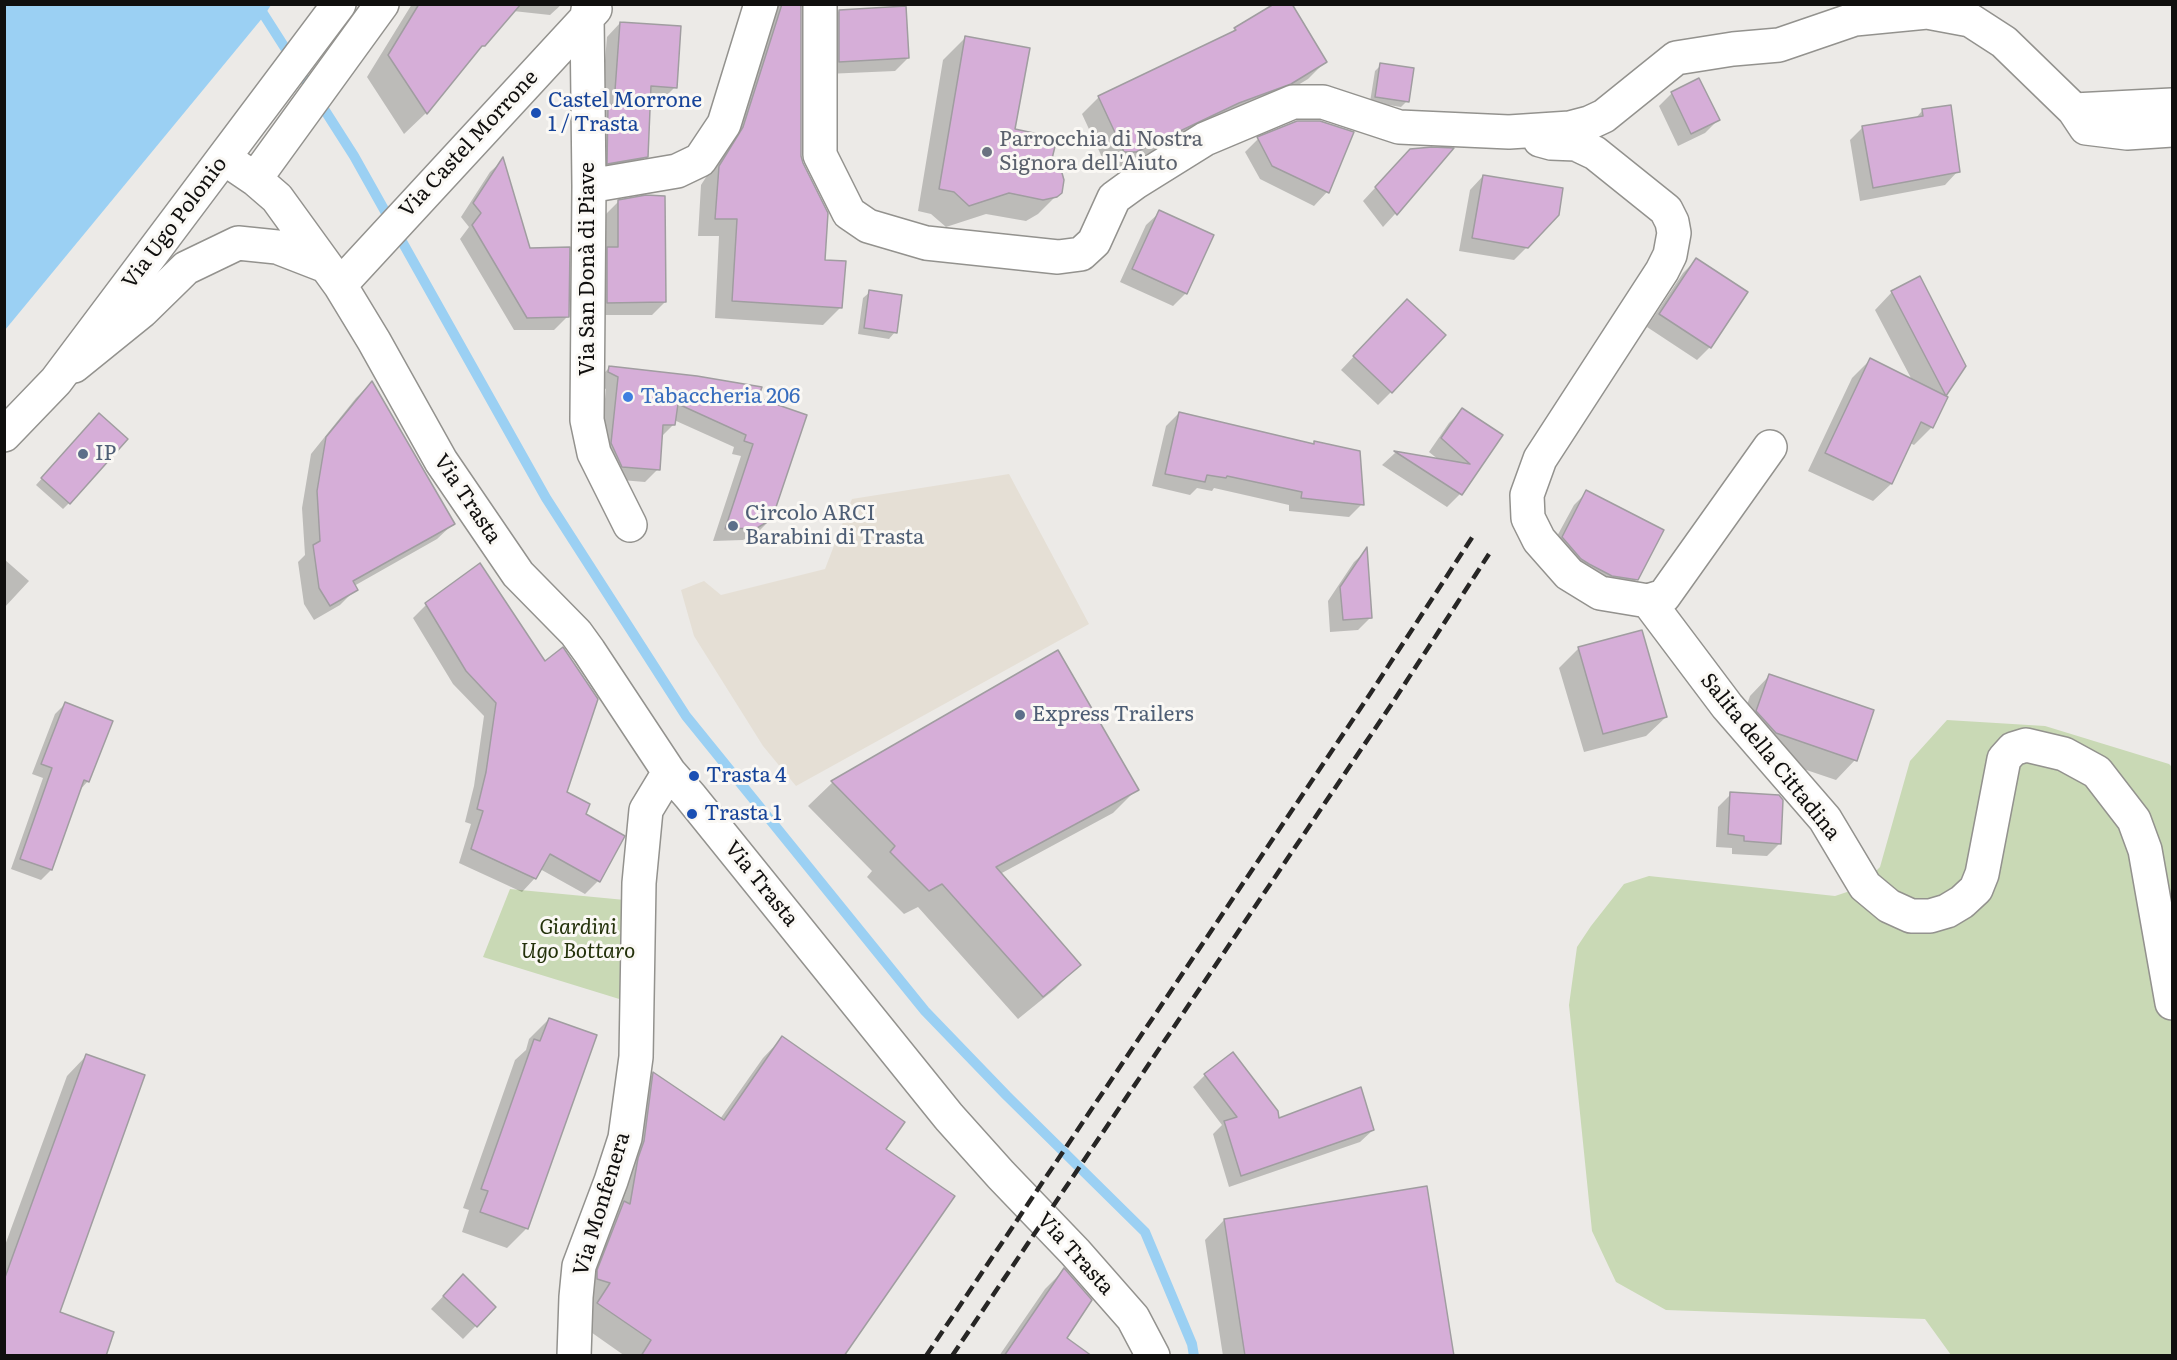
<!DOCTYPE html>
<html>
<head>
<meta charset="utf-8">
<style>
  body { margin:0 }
  #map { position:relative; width:2177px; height:1360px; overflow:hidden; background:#eceae7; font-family:Literata,serif }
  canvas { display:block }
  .frame { position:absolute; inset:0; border:6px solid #100f0e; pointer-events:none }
</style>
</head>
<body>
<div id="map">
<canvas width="2177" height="1360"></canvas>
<div class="frame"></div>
</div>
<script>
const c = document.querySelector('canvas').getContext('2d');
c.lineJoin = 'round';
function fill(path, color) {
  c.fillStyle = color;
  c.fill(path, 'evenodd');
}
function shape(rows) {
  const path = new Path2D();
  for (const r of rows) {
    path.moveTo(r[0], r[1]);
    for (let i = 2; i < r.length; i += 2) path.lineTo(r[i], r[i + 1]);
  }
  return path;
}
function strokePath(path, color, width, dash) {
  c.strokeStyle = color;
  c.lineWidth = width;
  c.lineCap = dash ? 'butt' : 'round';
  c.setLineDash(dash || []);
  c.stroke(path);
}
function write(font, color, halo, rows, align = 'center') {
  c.font = font + ' Literata,serif';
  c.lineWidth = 6;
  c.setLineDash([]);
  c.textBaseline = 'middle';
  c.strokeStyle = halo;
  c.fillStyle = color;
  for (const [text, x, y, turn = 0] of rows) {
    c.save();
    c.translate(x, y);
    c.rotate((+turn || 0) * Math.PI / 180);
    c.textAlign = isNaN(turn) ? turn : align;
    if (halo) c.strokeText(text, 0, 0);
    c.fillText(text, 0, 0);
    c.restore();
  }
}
const built = shape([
  [1009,474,1089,624,796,786,763,746,694,636,681,590,704,581,721,595,825,569,852,499]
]);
const green = shape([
  [1947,720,2045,726,2169,764,2172,767,2172,1355,1951,1355,1925,1319,1666,1310,1616,1282,1592,1231,1569,1005,1577,947,1591,926,1624,884,1649,876,1835,896,1859,888,1880,867,1910,761],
  [510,889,625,900,629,1002,483,957]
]);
const water = shape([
  [5,4,271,5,264,16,5,330]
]);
const shadow = shape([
  [412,4,562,4,550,15,513,11,470,59,426,113,404,134,367,77],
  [775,4,801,4,800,156,823,261,841,307,823,325,715,318,719,236,698,236,701,185,726,146],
  [839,11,908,58,895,71,826,74,826,24],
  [620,23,675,87,662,100,649,99,646,156,633,170,595,176,607,37],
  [1235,29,1325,62,1308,79,1273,100,1220,119,1118,168,1107,168,1082,114,1099,97,1229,35],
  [965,38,1014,130,1049,163,1060,192,1038,214,1026,221,986,214,946,227,931,214,918,211,943,60],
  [1381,65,1407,101,1401,107,1370,102,1375,71],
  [1672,93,1718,120,1705,133,1678,146,1659,106],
  [1922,111,1958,171,1945,185,1860,201,1850,140,1863,127,1915,119],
  [1352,133,1327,192,1314,206,1260,179,1245,152,1258,139],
  [1451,150,1395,214,1383,227,1363,201,1397,164],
  [503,160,529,249,568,316,554,330,514,330,460,239,469,227,461,217,490,172],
  [1483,176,1527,247,1514,260,1459,251,1470,190],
  [618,202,665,302,652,315,594,315,595,261,606,251,605,215],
  [1160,212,1186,293,1173,306,1120,282,1146,225],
  [1696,260,1710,347,1697,360,1647,327,1683,273],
  [870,292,895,332,889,339,858,334,863,298],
  [1892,292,1964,366,1944,397,1932,427,1914,445,1910,443,1891,484,1873,501,1808,471,1852,378,1870,360,1912,380,1875,310],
  [1394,314,1391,392,1378,405,1341,370],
  [610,367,756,399,771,519,758,532,743,540,713,541,741,456,732,454,734,447,674,420,674,424,661,437,658,469,645,482,609,479,599,457,606,389,596,385,597,380],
  [371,383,453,524,437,539,354,586,356,589,340,605,314,620,304,604,298,562,305,555,302,508,311,454,356,398],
  [1462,410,1501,435,1460,494,1447,507,1382,465,1395,453,1439,460,1429,452,1449,423],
  [1179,413,1362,504,1349,517,1289,511,1289,505,1214,488,1212,491,1197,488,1190,495,1152,486,1166,426],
  [93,421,69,503,63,509,36,485],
  [1587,492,1637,579,1624,593,1549,551,1574,505],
  [1366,551,1371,617,1358,630,1330,632,1328,601,1354,562],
  [4,559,29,581,4,608],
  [480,565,598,881,585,894,540,869,535,878,522,892,459,863,471,824,465,822,474,786,484,716,453,684,413,618,426,605],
  [1579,648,1666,717,1646,736,1584,752,1559,668],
  [1057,652,1137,789,1113,813,1000,874,1079,965,1055,989,1018,1019,918,907,904,914,867,877,872,871,808,806,832,783],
  [1769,676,1855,760,1836,780,1756,753,1738,731,1750,696],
  [65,704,88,781,79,791,51,870,41,880,11,869,43,778,32,774,55,714],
  [1731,794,1780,843,1767,856,1732,854,1732,848,1716,847,1718,807],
  [549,1019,595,1036,526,1229,507,1248,462,1232,469,1210,463,1208,515,1060,526,1050,529,1039],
  [782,1038,884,1149,842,1356,625,1356,578,1323,578,1298,634,1093,653,1074,720,1119,763,1058],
  [86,1056,58,1313,4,1356,4,1248,67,1076],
  [1205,1075,1278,1120,1373,1130,1360,1142,1229,1187,1213,1134,1222,1125,1193,1087],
  [1224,1220,1452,1356,1223,1356,1205,1240],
  [1064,1270,1065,1338,1090,1356,999,1356,1045,1289],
  [450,1289,494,1307,463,1339,431,1309]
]);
const stream = shape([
  [257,4,354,156,546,498,686,716,925,1011,1007,1096,1145,1232,1192,1344,1194,1356]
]);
const building = shape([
  [419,4,521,4,485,46,482,46,427,114,388,55,419,4],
  [782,4,801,4,801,156,803,163,828,213,825,260,846,261,842,308,732,301,737,219,715,219,719,166,743,127,782,4],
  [1274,4,1292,4,1327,62,1291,84,1239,103,1136,152,1124,152,1098,96,1236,30,1234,28,1274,4],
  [906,6,909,58,839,62,839,10,906,6],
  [620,22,681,26,677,88,651,86,648,157,607,164,608,105,614,104,620,22],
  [965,36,1030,48,1015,129,1057,138,1051,163,1062,173,1064,180,1062,193,1057,197,1043,200,1009,193,969,206,954,192,939,189,965,36],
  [1380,63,1414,68,1409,102,1375,97,1380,63],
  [1699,78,1720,120,1691,134,1671,92,1699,78],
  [1951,105,1960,172,1873,188,1862,126,1923,116,1922,109,1951,105],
  [1297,121,1320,121,1354,132,1329,193,1272,166,1257,137,1297,121],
  [1432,147,1454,148,1397,215,1375,187,1410,149,1432,147],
  [503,157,530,248,570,247,569,317,527,318,472,225,481,213,473,203,503,157],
  [1483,175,1563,188,1559,215,1528,248,1472,238,1483,175],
  [646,195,665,196,666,302,607,303,607,247,618,247,618,200,646,195],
  [1159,210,1214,235,1187,294,1132,269,1159,210],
  [1696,258,1748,292,1711,348,1659,314,1696,258],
  [1920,276,1966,366,1946,396,1948,397,1933,428,1921,422,1892,484,1825,453,1870,358,1946,396,1891,291,1920,276],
  [869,290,902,295,897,333,864,328,869,290],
  [1407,299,1446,335,1392,393,1353,356,1407,299],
  [609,366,697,376,762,387,758,398,807,415,772,519,757,528,725,529,753,444,744,441,746,435,678,404,675,425,663,425,660,470,622,467,611,443,618,377,608,372,609,366],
  [372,381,455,524,353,581,358,590,330,606,319,588,313,545,320,541,317,491,326,437,372,381],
  [1462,408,1503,435,1462,495,1394,451,1470,464,1441,438,1462,408],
  [1179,412,1314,444,1314,441,1360,451,1364,505,1301,498,1302,492,1227,476,1226,478,1207,475,1205,482,1165,474,1179,412],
  [99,413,128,439,70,504,41,478,99,413],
  [1586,490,1664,530,1638,580,1612,576,1589,564,1581,559,1562,537,1586,490],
  [1367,547,1372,618,1343,620,1340,587,1367,547],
  [480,563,545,661,563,647,598,699,567,792,590,804,586,814,625,836,600,882,550,854,536,879,471,849,483,811,477,809,486,772,496,703,466,671,425,603,480,563],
  [1642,630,1667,717,1603,734,1578,647,1642,630],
  [1058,650,1139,790,996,867,1081,965,1043,997,942,884,929,891,890,852,895,846,831,781,1058,650],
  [1769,674,1874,710,1857,761,1776,733,1756,711,1769,674],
  [65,702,113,721,89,782,84,780,52,870,20,859,52,768,41,764,65,702],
  [1730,792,1779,795,1783,800,1781,844,1744,841,1744,836,1728,834,1730,792],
  [549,1018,597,1035,528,1229,480,1212,488,1191,481,1189,534,1039,540,1041,549,1018],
  [782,1036,905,1122,886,1149,955,1196,844,1356,641,1356,651,1340,597,1303,610,1283,597,1279,597,1270,624,1201,630,1204,638,1158,644,1141,653,1072,724,1120,782,1036],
  [1233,1052,1278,1111,1279,1118,1361,1087,1374,1130,1241,1176,1224,1121,1237,1117,1204,1074,1233,1052],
  [86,1054,145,1075,60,1312,114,1332,106,1356,4,1356,4,1280,86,1054],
  [1427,1186,1454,1356,1245,1356,1224,1219,1427,1186],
  [1064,1268,1092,1300,1067,1338,1092,1356,1004,1356,1064,1268],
  [463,1274,496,1307,477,1327,443,1296,463,1274]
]);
const street = shape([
  [589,4,587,16,589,186,587,420,594,453,630,525],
  [820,4,820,155,849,213,868,226,926,243,1058,257,1081,254,1094,242,1114,198,1136,182,1205,139,1293,102,1323,102,1399,127,1509,132,1570,128,1589,123,1604,116,1676,58,1733,49,1779,45,1855,19,1927,12,1970,20,2004,42,2074,110,2172,105],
  [2074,110,2086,128,2127,133,2172,130],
  [1540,140,1551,143,1576,144,1595,153,1666,210,1672,222,1674,233,1670,255,1662,271,1540,459,1527,495,1528,518,1539,540,1569,574,1600,593,1648,601,1664,596,1770,447],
  [224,158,255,179,277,198,340,285,374,341,441,461,518,574,576,633,589,651,669,772,690,796,949,1117,1001,1175,1075,1252,1133,1318,1153,1356],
  [255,179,382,4],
  [589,186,677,171,700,160,724,124,761,4],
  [340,285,595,9],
  [74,366,142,311,186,268,238,243,277,247,326,266],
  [1648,601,1727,706,1825,819,1865,886,1889,906,1911,916,1930,916,1947,911,1962,902,1976,889,1982,874,2004,759,2013,749,2026,745,2064,754,2097,772,2134,820,2145,850,2172,1003],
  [574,1356,576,1297,579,1266,611,1181,625,1138,636,1057,639,883,646,810,669,772]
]);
const primary = shape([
  [4,435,56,381,339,4]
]);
const rail = shape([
  [926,1356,1370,694,1473,536],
  [952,1356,1391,705,1489,554]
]);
const markers = [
  [536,113,6,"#1a4fb4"],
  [987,152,6,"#6b7280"],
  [628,397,6,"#3f7fe0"],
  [83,454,6,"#5c6f8a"],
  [733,526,6,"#5c6f8a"],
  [1020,715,6,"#5c6f8a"],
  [694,776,6,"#1a4fb4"],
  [692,814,6,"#1a4fb4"]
];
const transitNames = [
  ["Castel Morrone",548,101],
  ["1 / Trasta",548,125],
  ["Trasta 4",706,776],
  ["Trasta 1",704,814]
];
const worshipNames = [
  ["Parrocchia di Nostra",999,140],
  ["Signora dell'Aiuto",999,164]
];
const streetNames = [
  ["Via Castel Morrone",469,144,-47],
  ["Via Ugo Polonio",175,223,-53],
  ["Via San Donà di Piave",588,269,-90],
  ["Via Trasta",467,499,56],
  ["Salita della Cittadina",1770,757,51],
  ["Via Trasta",761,884,51],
  ["Via Monfenera",602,1204,-73],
  ["Via Trasta",1075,1254,48]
];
const shopNames = [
  ["Tabaccheria 206",640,397]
];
const serviceNames = [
  ["IP",95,454],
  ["Circolo ARCI",745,514],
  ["Barabini di Trasta",745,538],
  ["Express Trailers",1032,715]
];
const parkNames = [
  ["Giardini",578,928],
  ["Ugo Bottaro",578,952]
];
fill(built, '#e5dfd5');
fill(green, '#c9d9b5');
fill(water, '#9bd0f3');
fill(shadow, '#0003');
strokePath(stream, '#9bd0f3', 10);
fill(building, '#d6aed8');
strokePath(building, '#a09da0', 1.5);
strokePath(street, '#93928e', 36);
strokePath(primary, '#93928e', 36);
strokePath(street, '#fff', 33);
strokePath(primary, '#fff', 33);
strokePath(rail, '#272625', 4.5, [12, 6]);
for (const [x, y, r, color] of markers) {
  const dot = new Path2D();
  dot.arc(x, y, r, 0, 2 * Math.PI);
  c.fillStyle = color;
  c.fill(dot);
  strokePath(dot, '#faf8f4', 2);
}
write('21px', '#164399', '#faf8f4', transitNames, 'left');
write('21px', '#5b616d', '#faf8f4', worshipNames, 'left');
write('21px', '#100f0e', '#faf8f4', streetNames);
write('21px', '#366cbe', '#faf8f4', shopNames, 'left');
write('21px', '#4e5e75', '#faf8f4', serviceNames, 'left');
write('italic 21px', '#23310a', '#faf8f4', parkNames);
</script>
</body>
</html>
